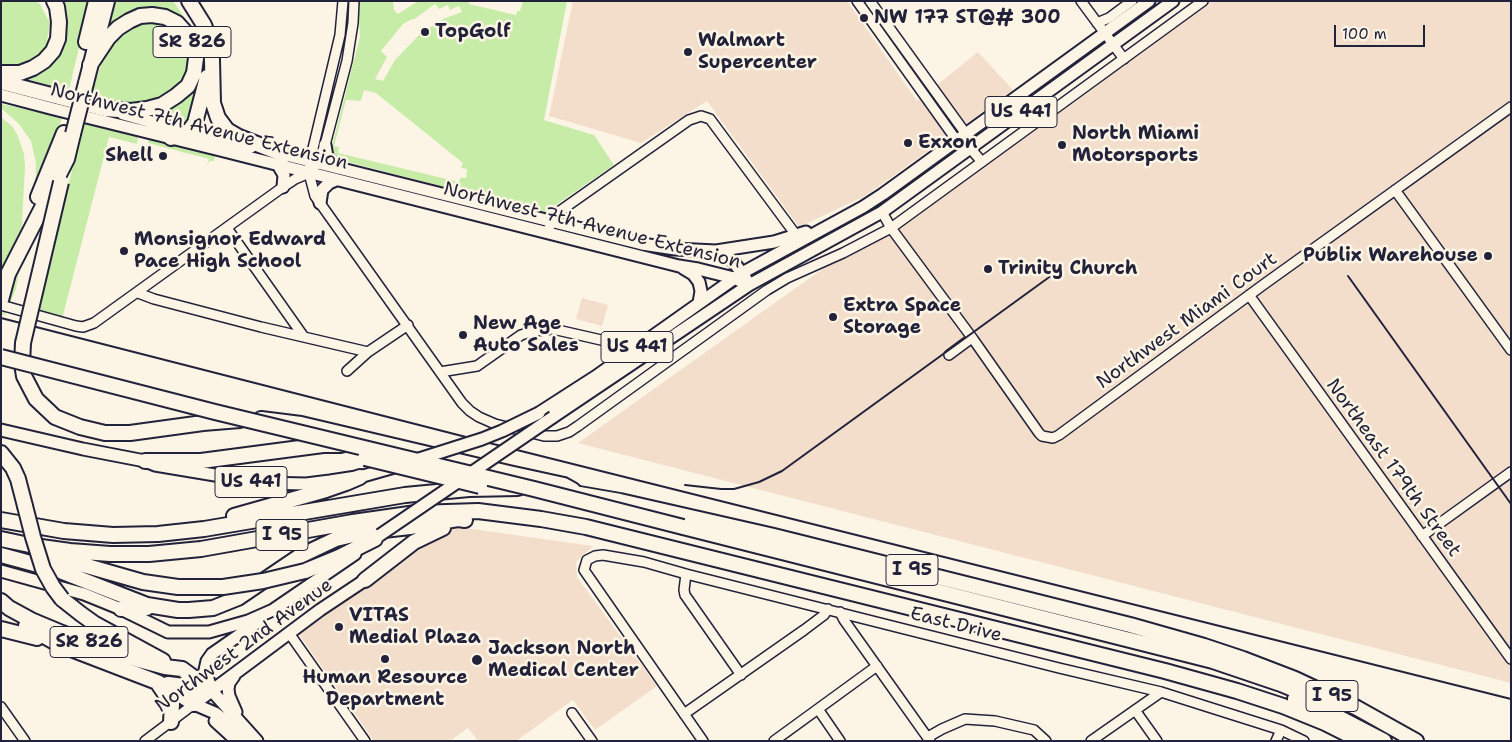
<!DOCTYPE html>
<html>
<head>
<meta charset="utf-8">
<style>
  body { margin:0 }
  #map { position:relative; width:1512px; height:742px; overflow:hidden; background:#fcf5e5; font-family:"Shantell Sans",sans-serif }
  canvas { display:block }
  .frame { position:absolute; inset:0; border:2px solid #22223b; pointer-events:none }
  .scale { position:absolute; left:1334px; top:25px; width:91px; height:22px; box-sizing:border-box; border:2px solid #22223b; border-top:0; padding-left:6px; font-size:15px; line-height:18px; white-space:nowrap; color:#22223b; -webkit-text-stroke:4px #fcf5e5; paint-order:stroke }
</style>
</head>
<body>
<div id="map">
<canvas width="1512" height="742"></canvas>
<div class="frame"></div>
<div class="scale">100 m</div>
</div>
<script>
const c = document.querySelector('canvas').getContext('2d');
c.lineJoin = 'round';
function fill(path, color) {
  c.fillStyle = color;
  c.fill(path, 'evenodd');
}
function shape(rows) {
  const path = new Path2D();
  for (const r of rows) {
    path.moveTo(r[0], r[1]);
    for (let i = 2; i < r.length; i += 2) path.lineTo(r[i], r[i + 1]);
  }
  return path;
}
function strokePath(path, color, width, dash) {
  c.strokeStyle = color;
  c.lineWidth = width;
  c.lineCap = dash ? 'butt' : 'round';
  c.setLineDash(dash || []);
  c.stroke(path);
}
function write(font, color, halo, rows, align = 'center') {
  c.font = font + ' "Shantell Sans",sans-serif';
  c.lineWidth = 5;
  c.setLineDash([]);
  c.textBaseline = 'middle';
  c.strokeStyle = halo;
  c.fillStyle = color;
  for (const [text, x, y, turn = 0] of rows) {
    c.save();
    c.translate(x, y);
    c.rotate((+turn || 0) * Math.PI / 180);
    c.textAlign = isNaN(turn) ? turn : align;
    if (halo) c.strokeText(text, 0, 0);
    c.fillText(text, 0, 0);
    c.restore();
  }
}
const built = shape([
  [573,1,847,1,917,101,978,52,1013,90,865,196,799,227,707,101,641,143,549,116],
  [1199,1,1511,1,1511,683,578,443],
  [582,298,608,305,602,326,576,319],
  [459,527,593,546,576,562,577,577,657,686,595,730,573,700,516,741,478,741,468,728,450,741,374,741,298,633,439,535]
]);
const green = shape([
  [1,1,35,1,40,4,50,23,45,52,21,71,1,68],
  [64,1,90,1,69,90,26,79,50,65,65,35],
  [112,1,173,1,187,21,166,10,148,7,131,11,116,21,104,33],
  [358,1,393,1,394,10,398,14,418,1,469,1,469,4,516,15,517,11,520,11,523,1,567,1,544,120,594,135,614,165,544,213,333,158,330,146,332,146,360,37],
  [435,4,439,9,448,5,450,10,459,6,462,12,443,19,420,34,395,60,383,81,375,79,387,57,381,51,403,24,412,19,413,20],
  [364,90,376,93,463,163,461,168,467,169,466,178,460,178,459,182,338,153,339,147,334,146,346,100,361,101],
  [144,21,165,23,175,29,183,39,188,57,187,70,180,84,170,93,157,99,123,104,91,94,105,53,124,30],
  [200,45,205,72,190,125,139,115,167,108,201,65],
  [1,104,62,117,34,228,36,163,31,141,19,124,1,108],
  [1,117,12,126,17,134,24,154,25,166,20,262,16,289,5,315,1,314],
  [84,122,138,137,137,144,109,137,62,319,37,310],
  [149,139,215,155,214,161,210,161,207,165,209,159,148,143]
]);
const minor = shape([
  [343,1,340,35,310,161,309,173,315,196,462,403,470,411,479,417,495,424,544,436,557,436,569,432,578,426,767,290,787,278,843,253,891,228,1203,1],
  [857,1,957,141,970,148,982,162],
  [870,1,966,134,967,139],
  [1081,1,1124,59],
  [1097,23,1109,18,1132,1],
  [1395,190,1511,350],
  [882,212,891,228,973,339,1039,433,1042,436,1053,438,1059,435,1263,285,1511,107],
  [227,228,304,337],
  [547,232,552,222,560,211,689,120,701,116,710,119,796,235],
  [138,293,154,299,261,327,368,352],
  [1249,295,1511,659],
  [1,305,76,326,83,327,94,323,283,187,295,179,309,173,318,163,325,145,347,61,353,23,354,1],
  [949,355,972,338],
  [347,371,368,352,408,325],
  [440,372,477,366,521,335,534,331,553,329,610,342],
  [1422,536,1511,472],
  [686,574,684,590,685,595,741,675],
  [840,612,844,620,930,741],
  [289,633,365,741],
  [1,707,25,741],
  [818,709,840,741],
  [1135,710,1157,741],
  [572,713,592,741],
  [684,714,804,630,824,615,828,609],
  [928,737,942,729,965,719,995,721,1034,730,1046,741],
  [145,741,194,704],
  [703,741,584,570,587,560,595,556,603,555,644,562,686,574,1059,668,1161,692,1281,730,1304,741],
  [774,741,877,666],
  [1091,741,1161,692],
  [1276,741,1281,730]
]);
const major = shape([
  [1,95,54,109,220,150,679,266,698,269,734,278,749,285],
  [123,114,188,132,251,147],
  [325,145,327,157,338,168],
  [278,153,642,244,675,249,716,251,733,261,746,279],
  [278,165,284,175,283,187],
  [320,203,322,190,329,183,336,180],
  [716,251,774,242,806,232],
  [683,268,693,274,699,282,701,291,699,303],
  [539,413,595,377,742,273,863,207,883,194,1149,1],
  [553,417,749,285,882,212,1173,1],
  [1,430,83,449,145,461,155,465,263,483,306,484,330,481,363,476,398,466],
  [1,571,84,594,121,609,168,632,209,632,248,621,273,610,355,554],
  [234,676,229,683,228,689,229,696,236,712],
  [194,704,320,610,365,580],
  [194,704,215,713,246,736],
  [215,721,237,741],
  [257,741,212,691,205,670,207,661,212,654,258,622]
]);
const highway = shape([
  [189,1,204,25,210,40,212,60,213,103,218,118,227,130,239,137,285,155],
  [86,42,96,1],
  [1,73,20,73,33,68,44,61,53,51,58,39,59,22,57,7,54,1],
  [1,82,105,109,131,111,147,109,162,105,176,96,188,86,194,73,196,58,193,44,186,33,177,23,165,17,152,15,140,16,129,21,118,28,108,38,90,65],
  [86,83,107,1],
  [171,138,188,132,195,123,207,77],
  [38,197,64,133],
  [1,300,8,274,67,159,73,134],
  [23,343,22,364,24,376,36,399,55,417,80,427,105,433,130,433,203,423,240,420],
  [261,419,301,424,509,473,564,485,573,490],
  [1,453,13,468,18,479,25,506],
  [145,461,201,461,323,445,341,445],
  [562,491,620,501,774,536,1130,625,1204,646,1243,659,1295,679,1357,708,1416,741],
  [234,516,326,490,346,483,360,477],
  [1,520,64,531,113,535,158,534,204,529,405,495,469,489,518,488],
  [683,527,1213,661,1281,684,1312,697],
  [1,539,34,546,70,551,110,554,149,554,201,549,353,522,416,513,478,511,541,519,586,527,1165,671,1237,691,1283,706,1325,723,1361,741],
  [45,554,143,582,178,587,223,587],
  [1,555,60,571,147,605,178,610,189,610,213,608,238,598,300,556,336,539,366,532,410,527,458,519,465,520],
  [305,571,339,557,375,539],
  [365,580,414,542,443,528],
  [62,599,81,614,95,624,163,661],
  [1,601,9,608,31,620,62,633,139,660,165,667,182,669,212,691],
  [121,609,147,608],
  [26,626,58,644,157,682,179,694,194,704],
  [1,629,37,638],
  [168,684,184,686,200,691,211,691],
  [159,685,172,704,171,722],
  [1295,699,1332,714,1384,741]
]);
const rail = shape([
  [1348,276,1511,504],
  [1,318,509,448,1511,699],
  [685,485,721,489,734,489,759,482,782,471,1059,270]
]);
const majorBridge = shape([
  [419,459,482,439,502,431,539,413],
  [380,535,553,417]
]);
const highwayBridge = shape([
  [73,134,86,83],
  [23,343,61,182],
  [1,357,215,412,534,489,683,527],
  [365,458,480,486],
  [25,506,33,537,43,569,53,587,62,599],
  [223,587,263,581,305,571]
]);
const markers = [
  [864,18,5,"#22223b"],
  [425,32,5,"#22223b"],
  [688,52,5,"#22223b"],
  [908,143,5,"#22223b"],
  [1062,145,5,"#22223b"],
  [163,156,5,"#22223b"],
  [124,251,5,"#22223b"],
  [1488,256,5,"#22223b"],
  [988,269,5,"#22223b"],
  [833,317,5,"#22223b"],
  [463,335,5,"#22223b"],
  [339,627,5,"#22223b"],
  [385,659,5,"#22223b"],
  [477,660,6,"#22223b"]
];
const shields = [
  [192,42,78],
  [1021,112,72],
  [637,347,72],
  [251,482,72],
  [282,535,52],
  [912,570,52],
  [89,642,78],
  [1332,696,52]
];
const shieldNames = [
  ["SR 826",192,42],
  ["US 441",1021,112],
  ["US 441",637,347],
  ["US 441",251,482],
  ["I 95",282,535],
  ["I 95",912,570],
  ["SR 826",89,642],
  ["I 95",1332,696]
];
const poiNames = [
  ["NW 177 ST@# 300",874,18],
  ["TopGolf",435,32],
  ["Walmart",698,41],
  ["Supercenter",698,63],
  ["North Miami",1072,134],
  ["Motorsports",1072,156],
  ["Exxon",918,143],
  ["Shell",153,156,"right"],
  ["Monsignor Edward",134,240],
  ["Pace High School",134,262],
  ["Publix Warehouse",1478,256,"right"],
  ["Trinity Church",998,269],
  ["Extra Space",843,306],
  ["Storage",843,328],
  ["New Age",473,324],
  ["Auto Sales",473,346],
  ["VITAS",349,616],
  ["Medial Plaza",349,638],
  ["Jackson North",488,649],
  ["Medical Center",488,671],
  ["Human Resource",385,678,"center"],
  ["Department",385,700,"center"]
];
const streetNames = [
  ["Northwest 7th Avenue Extension",199,127,14],
  ["Northwest 7th Avenue Extension",592,226,14],
  ["Northwest Miami Court",1187,321,-36],
  ["Northeast 179th Street",1393,468,54],
  ["East Drive",956,625,14],
  ["Northwest 2nd Avenue",244,646,-36]
];
fill(built, '#f3decc');
fill(green, '#c6eca7');
strokePath(minor, '#22223b', 12);
strokePath(major, '#22223b', 15);
strokePath(highway, '#22223b', 18);
strokePath(minor, '#fcf5e5', 9);
strokePath(major, '#fcf5e5', 11);
strokePath(highway, '#fcf5e5', 14);
strokePath(rail, '#22223b', 2);
strokePath(majorBridge, '#22223b', 15, []);
strokePath(highwayBridge, '#22223b', 18, []);
strokePath(majorBridge, '#fcf5e5', 11);
strokePath(highwayBridge, '#fcf5e5', 14);
for (const [x, y, r, color] of markers) {
  const dot = new Path2D();
  dot.arc(x, y, r, 0, 2 * Math.PI);
  c.fillStyle = color;
  c.fill(dot);
  strokePath(dot, '#fcf5e5', 2);
}
for (const [x, y, w] of shields) {
  const box = new Path2D();
  box.roundRect(x - w / 2, y - 15.5, w, 31, 4);
  c.fillStyle = '#fcf5e5';
  c.fill(box);
  strokePath(box, '#22223b', 1);
}
write('bold 18px', '#22223b', null, shieldNames);
write('bold 19px', '#22223b', '#fcf5e5', poiNames, 'left');
write('19px', '#22223b', '#fcf5e5', streetNames);
</script>
</body>
</html>
